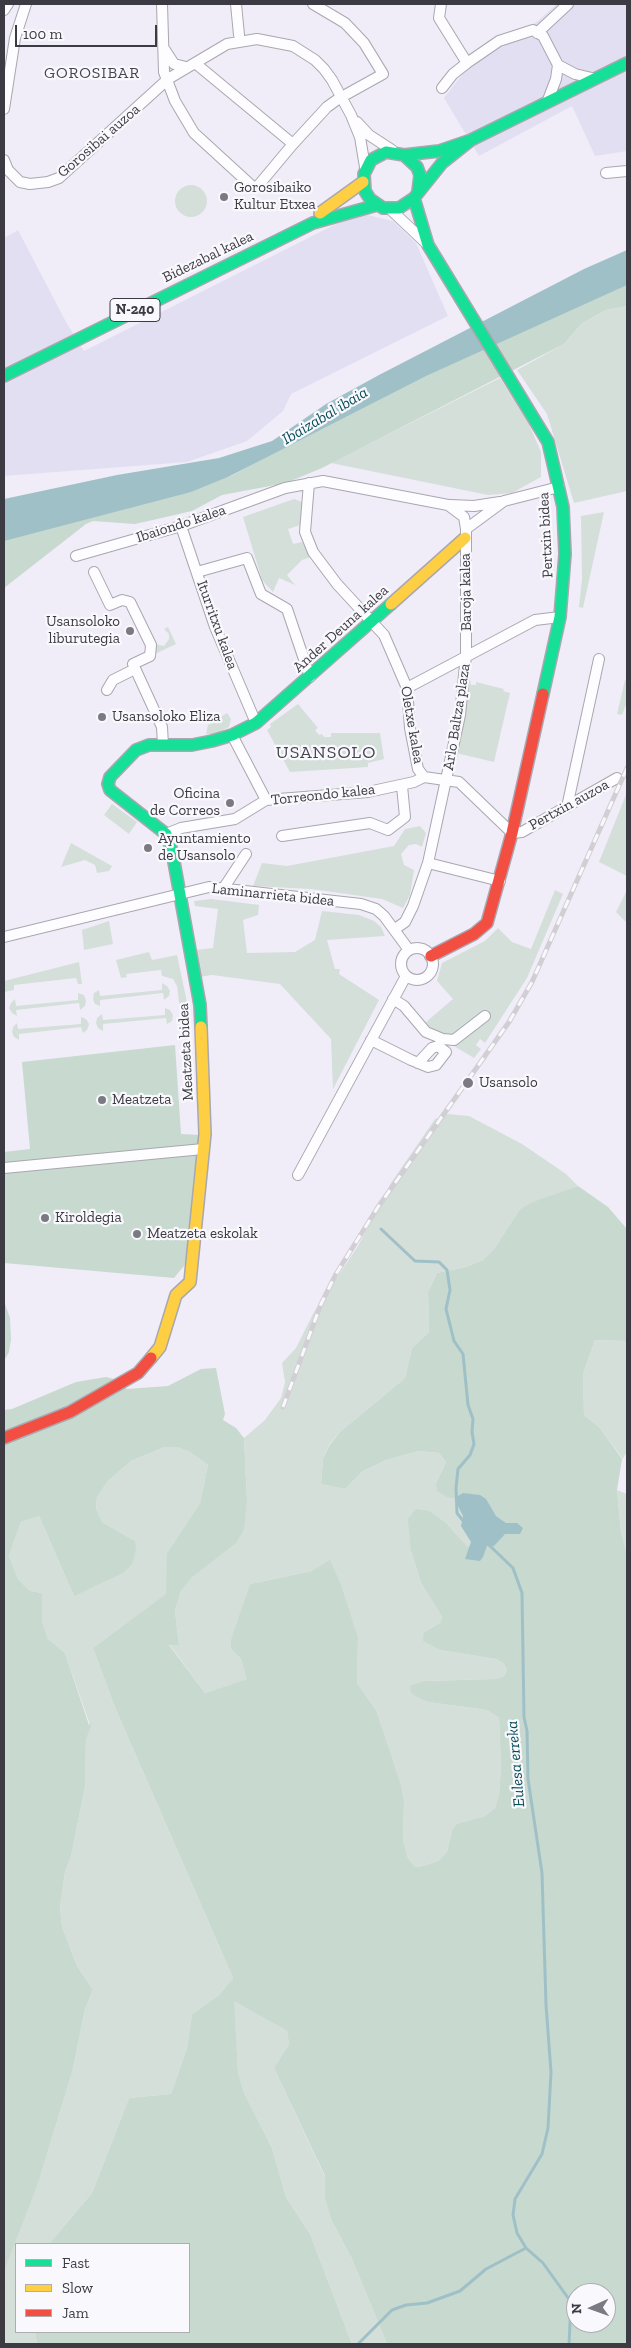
<!DOCTYPE html>
<html>
<head>
<meta charset="utf-8">
<style>
  body { margin:0 }
  #map { position:relative; width:631px; height:2348px; overflow:hidden; background:#f0edf8; font-family:"Zilla Slab",serif }
  canvas { display:block }
  .frame { position:absolute; inset:0; border:5px solid #3c3a42; pointer-events:none }
  .legend { position:absolute; left:15px; top:2243px; width:175px; height:90px; box-sizing:border-box; background:#f9f9fd; border:1px solid #adadb2; margin:0; padding:6px 9px; list-style:none; font-size:15px; color:#3c3a42 }
  .legend li { display:flex; align-items:center; gap:10px; height:25px }
  .legend b { width:25px; border:1px solid #adadb2 }
  .north { position:absolute; left:566px; top:2283px; width:50px; height:50px; box-sizing:border-box; background:#f9f9fd; border:1px solid #adadb2; border-radius:50%; rotate:268deg; font-size:14px; font-weight:700; line-height:20px; text-align:center; color:#3c3a42 }
  .north::after { content:''; display:block; margin:auto; width:18px; height:22px; background:#7b7982; clip-path:polygon(50% 0,100% 100%,50% 72%,0 100%) }
  .scale { position:absolute; left:15px; top:25px; width:142px; height:22px; box-sizing:border-box; border:2px solid #3c3a42; border-top:0; padding-left:6px; font-size:15px; line-height:18px; white-space:nowrap; color:#3c3a42; -webkit-text-stroke:4px #f9f9fd; paint-order:stroke }
</style>
</head>
<body>
<div id="map">
<canvas width="631" height="2348"></canvas>
<div class="frame"></div>
<ul class="legend">
<li><b style="height:6px;background:#16e098"></b>Fast</li>
<li><b style="height:6px;background:#ffcf43"></b>Slow</li>
<li><b style="height:6px;background:#f24e42"></b>Jam</li>
</ul>
<div class="north">N</div>
<div class="scale">100 m</div>
</div>
<script>
const c = document.querySelector('canvas').getContext('2d');
c.lineJoin = 'round';
function fill(path, color) {
  c.fillStyle = color;
  c.fill(path, 'evenodd');
}
function shape(rows) {
  const path = new Path2D();
  for (const r of rows) {
    if (r.length === 3) {
      path.moveTo(r[0] + r[2], r[1]);
      path.arc(r[0], r[1], r[2], 0, 2 * Math.PI);
      continue;
    }
    path.moveTo(r[0], r[1]);
    for (let i = 2; i < r.length; i += 2) path.lineTo(r[i], r[i + 1]);
  }
  return path;
}
function strokePath(path, color, width, dash) {
  c.strokeStyle = color;
  c.lineWidth = width;
  c.lineCap = dash ? 'butt' : 'round';
  c.setLineDash(dash || []);
  c.stroke(path);
}
function write(font, color, halo, rows, align = 'center') {
  c.font = font + ' "Zilla Slab",serif';
  c.lineWidth = 4.5;
  c.setLineDash([]);
  c.textBaseline = 'middle';
  c.strokeStyle = halo;
  c.fillStyle = color;
  for (const [text, x, y, turn = 0] of rows) {
    c.save();
    c.translate(x, y);
    c.rotate((+turn || 0) * Math.PI / 180);
    c.textAlign = isNaN(turn) ? turn : align;
    if (halo) c.strokeText(text, 0, 0);
    c.fillText(text, 0, 0);
    c.restore();
  }
}
const built = shape([
  [557,4,627,4,627,151,595,156,572,106,479,156,444,98,468,67,539,20],
  [368,215,393,221,416,243,448,316,291,394,283,411,247,441,187,462,4,476,4,238,18,230,66,322,84,351,342,221]
]);
const green = shape([
  [191,201,16],
  [627,306,627,491,574,503,547,414,517,370,564,344,582,323,606,310],
  [500,378,528,422,541,452,541,477,512,493,488,495,331,463],
  [294,499,302,502,300,525,288,529,293,544,302,542,311,557,302,560,287,575,295,585,279,578,273,592,262,580,243,517],
  [604,512,583,608,579,607,582,579,581,516],
  [168,627,176,644,155,654,147,637,152,635,155,644,164,646,169,639,169,634,164,629],
  [627,679,627,702,622,715,617,714,625,680],
  [470,681,471,685,476,685,476,682,504,689,503,691,510,693,494,762,456,753,455,749],
  [298,704,318,728,315,730,319,735,322,734,324,737,331,737,331,733,380,733,384,759,368,763,368,767,290,772,267,730,271,727,270,724],
  [227,713,231,719,229,727,213,735,206,734,208,725],
  [627,792,627,876,599,862],
  [112,804,137,822,129,834,104,815],
  [420,826,426,833,422,847,416,844,409,845,401,854,404,865,414,870,410,895,403,908,382,899,311,889,253,886,262,863,287,866,394,846,405,829],
  [71,843,112,866,109,871,97,873,95,865,85,860,61,867],
  [555,890,563,894,527,978,485,1043,480,1039,476,1045,481,1049,474,1058,434,1034,426,1022,453,999,437,981,442,963,485,941,498,928,512,942,531,949],
  [627,890,627,923,616,912],
  [211,899,259,905,258,915,243,920,247,953,295,952,315,940,322,911,359,915,374,921,381,927,385,936,327,940,335,969,340,969,339,974,379,1000,333,1089,331,1039,280,984,212,975,199,977,195,950,213,948,218,909,195,906,194,901],
  [109,921,113,944,84,950,82,930],
  [149,952,152,960,177,955,188,1007,189,1030,182,1026,177,986,173,979,162,976,161,970,126,974,127,977,121,978,116,960],
  [79,962,82,984,78,984,76,978,14,985,14,990,4,992,4,981],
  [162,983,167,986,170,991,169,996,164,1000,163,993,100,1000,100,1006,95,1004,93,999,94,993,99,990,100,996,162,990],
  [78,993,84,995,86,1000,85,1006,80,1010,79,1003,16,1010,17,1016,12,1013,9,1008,11,1003,15,999,16,1006,78,1000],
  [165,1008,170,1010,173,1015,172,1021,167,1024,166,1018,103,1024,103,1031,98,1028,96,1023,97,1018,102,1014,103,1020,165,1015],
  [81,1017,86,1019,89,1024,87,1030,83,1033,81,1027,19,1034,19,1040,14,1037,12,1032,13,1027,17,1023,18,1029,81,1024],
  [448,1114,469,1116,522,1144,566,1174,578,1186,520,1209,494,1249,483,1260,466,1267,437,1273,428,1292,429,1332,412,1348,405,1378,340,1432,329,1445,323,1459,321,1484,345,1489,363,1471,386,1460,419,1451,439,1453,446,1462,436,1483,474,1502,478,1549,467,1546,447,1524,411,1551,421,1583,442,1617,440,1623,424,1632,440,1650,496,1659,504,1664,507,1670,504,1676,495,1679,424,1681,411,1693,428,1702,487,1710,499,1718,501,1768,499,1795,495,1808,485,1816,456,1824,452,1830,447,1852,438,1861,419,1867,414,1866,408,1858,403,1840,404,1803,376,1710,357,1683,358,1638,312,1571,250,1584,231,1649,241,1659,248,1679,205,1693,169,1644,179,1645,175,1611,181,1591,247,1500,244,1438,265,1420,281,1398,285,1382,282,1363,296,1348,314,1312,358,1246,391,1183,435,1119],
  [595,1340,627,1341,627,1452,621,1461,622,1458,600,1428,584,1415,583,1374],
  [165,1447,177,1447,190,1452,208,1465,200,1503,167,1553,167,1594,93,1648,114,1705,233,1978,219,1995,192,2014,187,2048,171,2094,129,2098,92,2193,49,2244,16,2244,16,2332,35,2332,37,2344,4,2344,4,2270,37,2187,73,2069,85,2009,93,1990,77,1966,62,1927,60,1907,65,1872,71,1856,85,1787,86,1740,90,1725,65,1653,48,1639,42,1620,42,1593,30,1591,18,1579,9,1556,21,1522,39,1516,74,1596,135,1541,102,1522,96,1508,97,1497,108,1481,131,1461],
  [617,1490,627,1494,627,1554,621,1532],
  [233,2000,287,2031,289,2044,274,2068,325,2177,325,2199,331,2219,352,2259,387,2344,352,2344,310,2234,286,2197,272,2148,244,2093,238,2072]
]);
const forest = shape([
  [627,281,627,306,606,310,582,323,564,344,322,468,286,483,222,495,192,511,135,524,93,521,86,524,4,588,4,515,231,476,516,323],
  [175,1045,181,1134,200,1135,188,1261,174,1278,4,1263,4,1152,30,1149,22,1062],
  [578,1186,608,1207,627,1229,627,1341,595,1340,583,1374,584,1415,600,1428,622,1459,617,1490,621,1532,627,1554,627,2344,387,2344,352,2259,331,2219,325,2199,325,2176,274,2068,289,2044,287,2031,234,2001,238,2072,244,2093,272,2148,286,2197,310,2234,352,2344,37,2344,35,2332,189,2332,189,2244,49,2244,92,2193,129,2098,171,2094,187,2048,192,2014,219,1995,233,1978,114,1705,93,1648,166,1594,167,1553,200,1503,208,1465,190,1452,177,1447,165,1447,131,1461,108,1481,97,1497,96,1508,102,1522,135,1541,136,1550,132,1564,123,1573,74,1596,39,1516,21,1522,9,1556,18,1579,30,1591,42,1593,42,1620,48,1639,65,1653,89,1725,92,1722,86,1740,85,1787,71,1856,65,1872,60,1907,62,1927,77,1966,93,1990,85,2009,73,2069,37,2187,4,2271,4,1410,12,1409,76,1382,106,1377,114,1379,127,1389,168,1386,201,1369,216,1368,225,1414,223,1420,236,1428,244,1438,247,1500,244,1529,236,1543,192,1577,181,1591,175,1611,179,1645,169,1645,205,1693,247,1679,241,1659,231,1649,231,1640,250,1584,312,1571,330,1560,341,1585,358,1638,357,1683,376,1710,401,1786,404,1803,403,1840,408,1858,414,1866,419,1867,438,1861,447,1852,452,1830,456,1824,485,1816,495,1808,499,1795,501,1768,499,1718,487,1710,428,1702,415,1696,411,1693,410,1686,424,1681,495,1679,504,1676,507,1670,504,1664,496,1659,440,1650,423,1641,424,1632,440,1623,442,1617,421,1583,411,1551,408,1519,416,1509,429,1511,447,1524,467,1546,478,1549,474,1502,447,1497,437,1491,436,1483,446,1462,439,1453,419,1451,386,1460,363,1471,345,1489,321,1484,323,1459,329,1446,340,1432,405,1378,412,1348,429,1332,428,1292,437,1273,466,1267,483,1260,494,1249,520,1209,533,1202],
  [576,2293,606,2293,606,2323,576,2323],
  [4,1301,10,1318,11,1339,9,1352,4,1361]
]);
const water = shape([
  [627,250,627,285,426,376,230,476,191,492,4,541,4,499,117,475,219,458,272,441,326,404,379,375,584,269],
  [463,1493,480,1495,486,1499,496,1516,506,1523,517,1523,523,1528,520,1534,505,1534,494,1546,487,1546,483,1557,480,1561,465,1559,471,1542,461,1526,463,1516,458,1506,458,1496]
]);
const stream = shape([
  [381,1229,415,1261,439,1262,447,1270,450,1290,446,1309,454,1341,463,1354,468,1405,473,1419,472,1432,474,1444,470,1455,458,1469,456,1488,457,1513,464,1522],
  [489,1545,513,1568,522,1593,524,1717,527,1731,528,1779,542,1873,546,2005,551,2072,548,2128,542,2154,515,2199,513,2215,517,2233,526,2248,543,2263,571,2302,569,2344],
  [358,2344,392,2310,406,2305,427,2303,460,2291,486,2269,526,2248]
]);
const street = shape([
  [162,4,164,72,175,101,194,133,253,187,257,187,293,144,327,107,341,97],
  [236,4,239,35],
  [313,4,345,23,364,43,383,74,347,94],
  [441,4,439,18,467,63,499,41,533,30,543,36,558,65],
  [4,10,8,4],
  [537,33,568,4],
  [165,50,174,64,186,67],
  [195,63,293,144],
  [558,65,575,74,592,78],
  [442,88,453,74,467,63],
  [548,100,556,79,558,65],
  [4,109,15,38,26,4],
  [357,122,369,135,392,150],
  [4,160,8,170,20,182,30,184,48,182,59,178,168,79,227,44,257,39,293,46,315,60,324,69,332,80,351,115,360,137,365,167],
  [606,173,627,171],
  [390,209,426,243],
  [309,483,305,532,313,552,337,584,384,635,407,688,410,728,418,769,424,777,459,782,512,833,522,832,617,778],
  [450,505,474,506,500,502],
  [181,526,215,627,256,723],
  [466,529,504,501,559,487],
  [76,556,181,526,285,488,323,481,448,505,464,517,466,529,466,655,460,715,428,863,413,906,405,922,395,929],
  [94,572,110,605,122,600,130,602,151,645,150,656,133,664,162,727,163,745],
  [197,572,247,558,261,594,287,609,310,677],
  [407,688,535,620,560,617],
  [107,690,113,680,135,669],
  [232,735,266,800],
  [567,807,599,659],
  [166,834,181,828,235,819,266,800,368,792,414,782,424,777],
  [282,836,370,823,388,830,405,817,402,786],
  [428,863,500,881],
  [223,889,246,854],
  [4,937,209,887,361,904,376,909,384,916,409,950],
  [417,964,16],
  [393,999,404,1006,426,1032,443,1039,454,1040,485,1016],
  [371,1040,411,1060,428,1067,436,1065,446,1052,438,1046,432,1048,418,1063],
  [4,1168,203,1149],
  [298,1175,406,976]
]);
const fast = shape([
  [404,155,439,151,471,140,627,63],
  [418,191,420,175,417,167,404,155,386,152,371,160,364,174,365,191,370,199,383,208,399,208,414,198,442,163,471,140],
  [414,198,428,245,548,442,563,507,565,554,560,617,543,694],
  [4,376,313,223,377,205],
  [201,1027,200,1005,172,851,166,834,110,790,108,784,110,777,136,750,149,745,192,745,212,741,232,735,256,723,391,604]
]);
const slow = shape([
  [320,213,363,182],
  [391,604,465,538],
  [151,1358,160,1347,176,1295,190,1282,205,1134,201,1027]
]);
const jam = shape([
  [431,956,474,934,487,923,512,833,543,694],
  [4,1438,70,1412,138,1373,151,1358]
]);
const rail = shape([
  [283,1407,321,1304,336,1274,378,1207,509,1022,532,982,627,768]
]);
const markers = [
  [224,197,5,"#7b7982"],
  [130,631,5,"#7b7982"],
  [102,717,5,"#7b7982"],
  [230,803,5,"#7b7982"],
  [148,848,5,"#7b7982"],
  [468,1083,6,"#7b7982"],
  [102,1100,5,"#7b7982"],
  [45,1218,5,"#7b7982"],
  [137,1234,5,"#7b7982"]
];
const shields = [
  [135,310,50]
];
const shieldNames = [
  ["N-240",135,310]
];
const streetNames = [
  ["Gorosibai auzoa",99,141,-41],
  ["Bidezabal kalea",208,257,-26],
  ["Ibaiondo kalea",181,524,-18],
  ["Pertxin bidea",546,535,-93],
  ["Baroja kalea",466,592,-91],
  ["Iturritxu kalea",217,625,70],
  ["Ander Deuna kalea",341,629,-42],
  ["Arlo Baltza plaza",457,717,-81],
  ["Oletxe kalea",412,725,80],
  ["Torreondo kalea",323,795,-6],
  ["Pertxin auzoa",569,805,-29],
  ["Laminarrieta bidea",273,895,6],
  ["Meatzeta bidea",186,1052,-93]
];
const poiNames = [
  ["Gorosibaiko",234,188],
  ["Kultur Etxea",234,205],
  ["Usansoloko",120,622,"right"],
  ["liburutegia",120,639,"right"],
  ["Usansoloko Eliza",112,717],
  ["Oficina",220,794,"right"],
  ["de Correos",220,811,"right"],
  ["Ayuntamiento",158,839],
  ["de Usansolo",158,856],
  ["Usansolo",479,1083],
  ["Meatzeta",112,1100],
  ["Kiroldegia",55,1218],
  ["Meatzeta eskolak",147,1234]
];
const neighbourhoodNames = [
  ["GOROSIBAR",92,73]
];
const waterNames = [
  ["Ibaizabal ibaia",325,416,-31],
  ["Eulesa erreka",516,1764,-95]
];
const quarterNames = [
  ["USANSOLO",326,753]
];
fill(built, '#e3dff2');
fill(green, '#d4dfda');
fill(forest, '#c8d9cf');
fill(water, '#a0c0c8');
strokePath(stream, '#a0c0c8', 3);
strokePath(street, '#a9a7af', 12);
strokePath(fast, '#a9a7af', 14);
strokePath(slow, '#a9a7af', 14);
strokePath(jam, '#a9a7af', 14);
strokePath(street, '#fdfcfe', 10);
strokePath(fast, '#16e098', 11);
strokePath(slow, '#ffcf43', 11);
strokePath(jam, '#f24e42', 11);
strokePath(rail, '#d1cfd3', 5);
strokePath(rail, '#f9f9fd', 3, [9]);
for (const [x, y, r, color] of markers) {
  const dot = new Path2D();
  dot.arc(x, y, r, 0, 2 * Math.PI);
  c.fillStyle = color;
  c.fill(dot);
  strokePath(dot, '#f9f9fd', 2);
}
for (const [x, y, w] of shields) {
  const box = new Path2D();
  box.roundRect(x - w / 2, y - 11.5, w, 23, 4);
  c.fillStyle = '#f9f9fd';
  c.fill(box);
  strokePath(box, '#3c3a42', 1);
}
write('bold 14px', '#3c3a42', null, shieldNames);
write('15px', '#3c3a42', '#f9f9fd', streetNames);
write('15px', '#3c3a42', '#f9f9fd', poiNames, 'left');
c.letterSpacing = '1px';
write('16px', '#484453', '#f9f9fd', neighbourhoodNames);
c.letterSpacing = '0px';
write('italic 16px', '#054b55', '#f9f9fd', waterNames);
c.letterSpacing = '1px';
write('18px', '#484453', '#f9f9fd', quarterNames);
c.letterSpacing = '0px';
</script>
</body>
</html>
